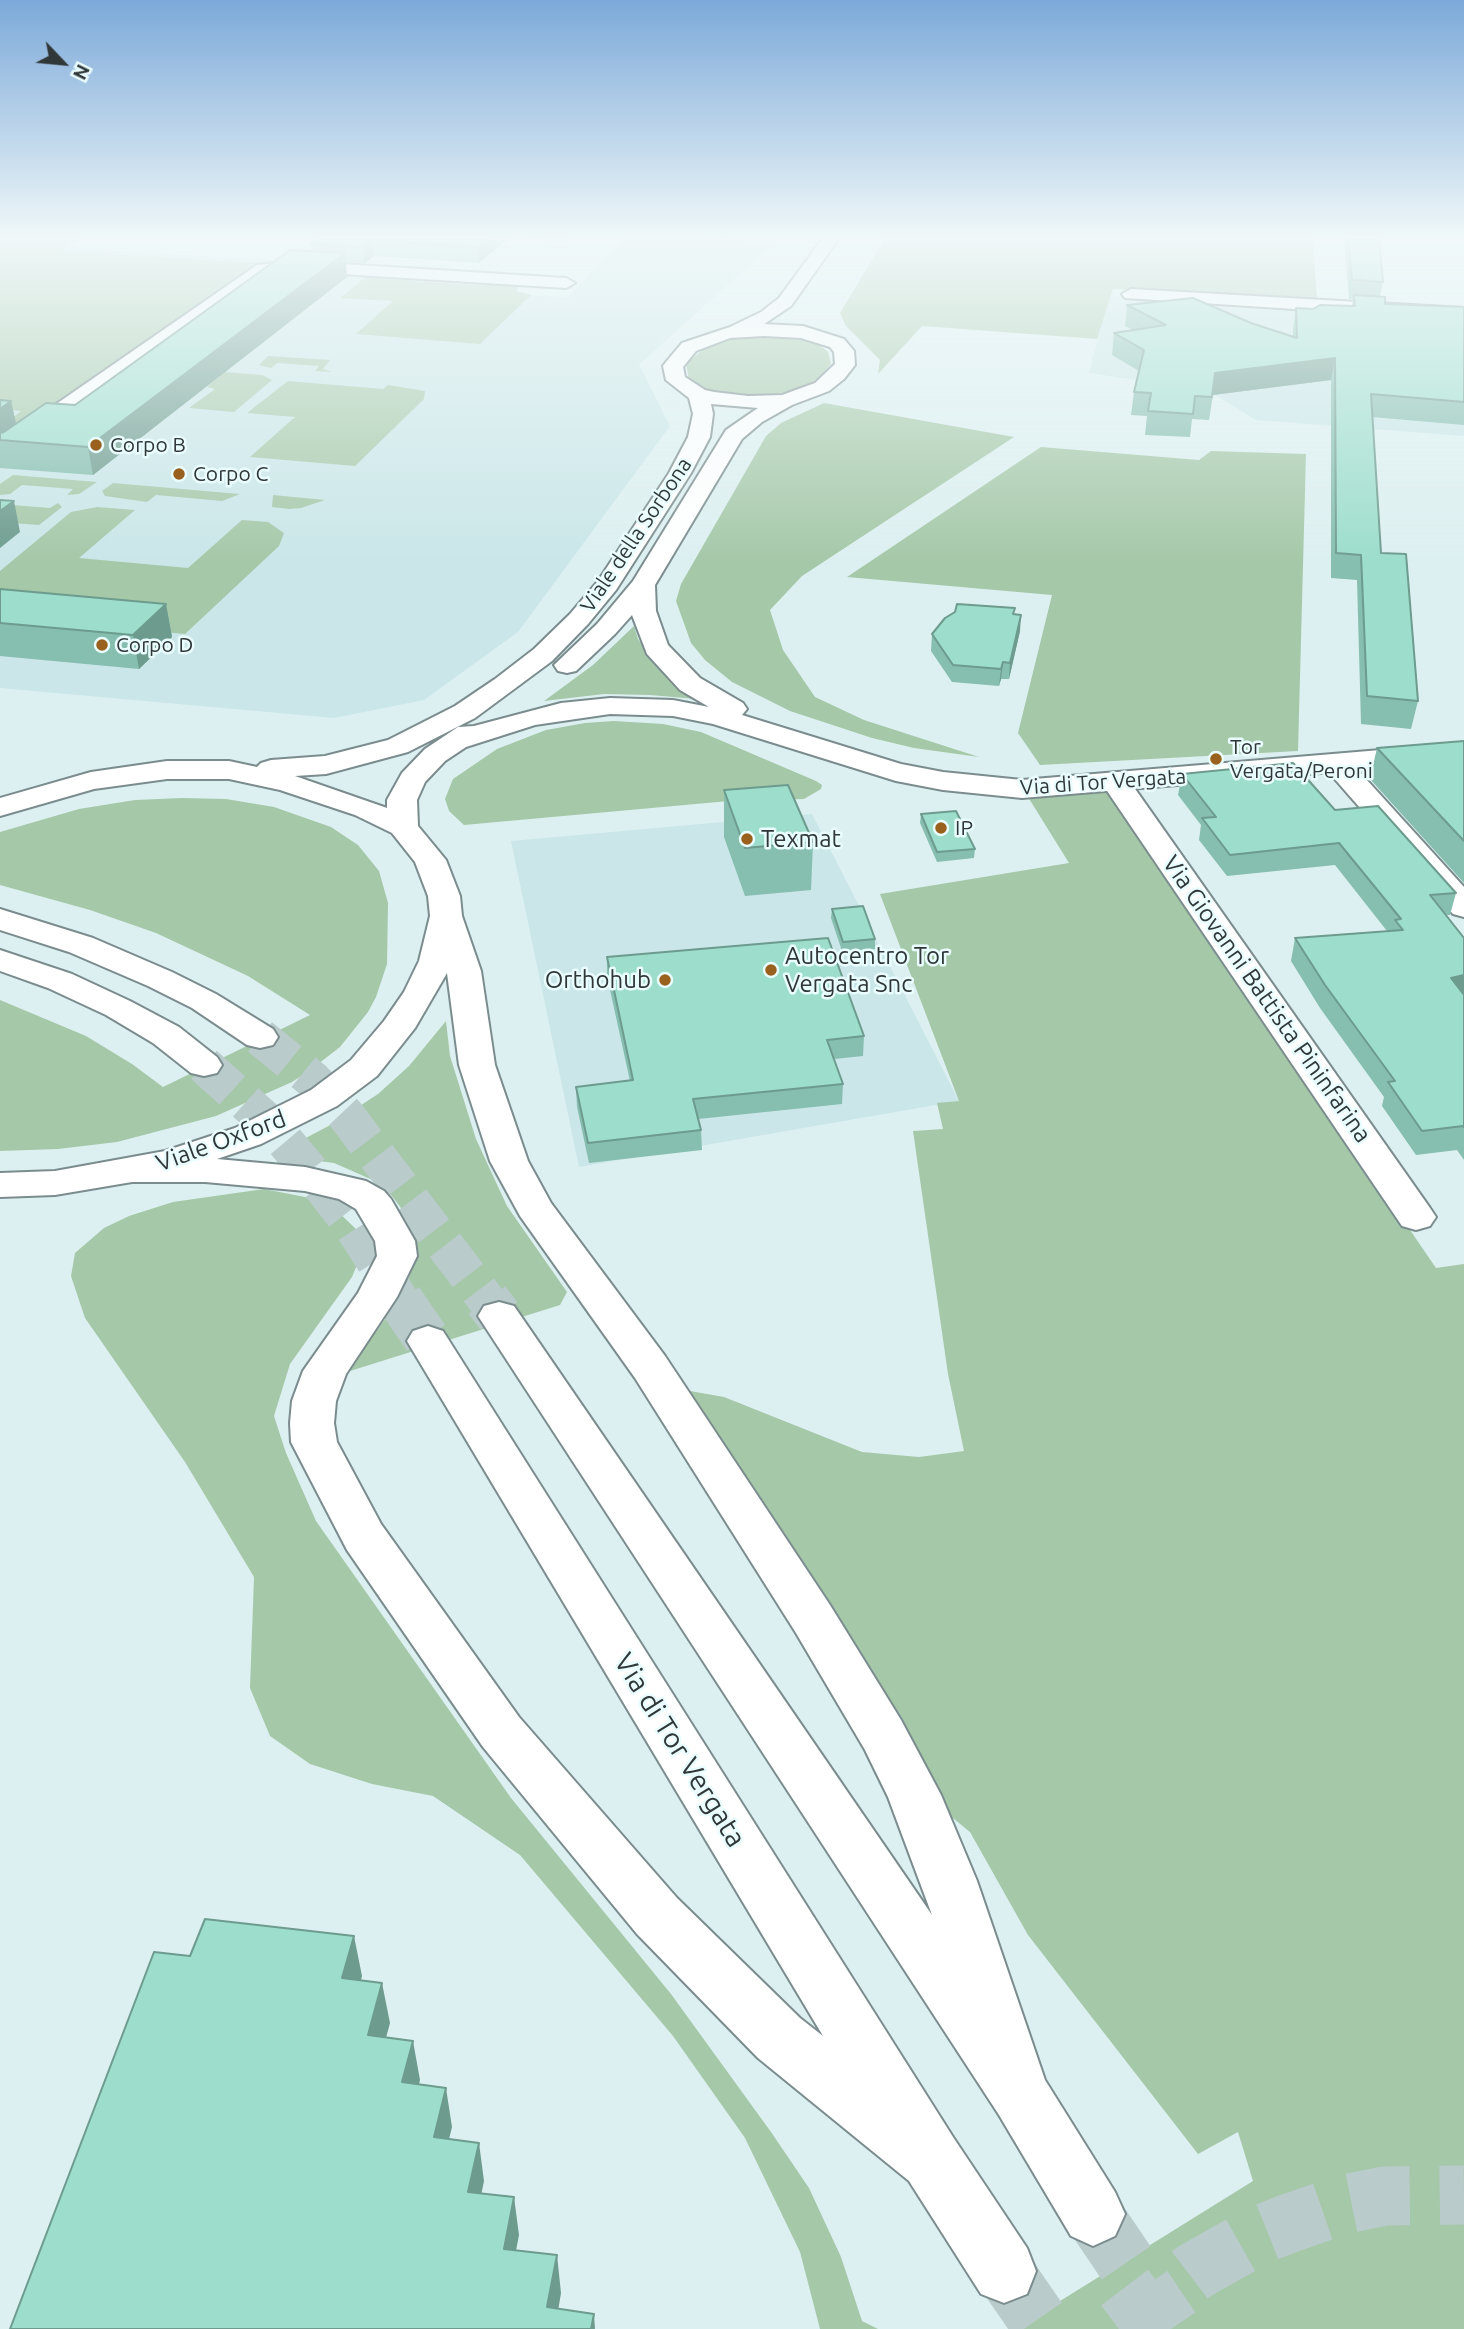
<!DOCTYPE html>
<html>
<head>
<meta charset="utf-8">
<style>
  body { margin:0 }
  #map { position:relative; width:1464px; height:2329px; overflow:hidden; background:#ddf0f1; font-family:Ubuntu,sans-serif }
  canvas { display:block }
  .north { position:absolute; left:28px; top:28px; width:70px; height:70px; -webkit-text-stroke:5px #eafdfe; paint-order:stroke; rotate:116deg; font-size:19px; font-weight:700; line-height:28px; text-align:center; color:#303738 }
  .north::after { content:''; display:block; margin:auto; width:24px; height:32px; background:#303738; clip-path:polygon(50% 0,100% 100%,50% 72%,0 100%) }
</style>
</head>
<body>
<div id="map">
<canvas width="1464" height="2329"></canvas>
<div class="north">N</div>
</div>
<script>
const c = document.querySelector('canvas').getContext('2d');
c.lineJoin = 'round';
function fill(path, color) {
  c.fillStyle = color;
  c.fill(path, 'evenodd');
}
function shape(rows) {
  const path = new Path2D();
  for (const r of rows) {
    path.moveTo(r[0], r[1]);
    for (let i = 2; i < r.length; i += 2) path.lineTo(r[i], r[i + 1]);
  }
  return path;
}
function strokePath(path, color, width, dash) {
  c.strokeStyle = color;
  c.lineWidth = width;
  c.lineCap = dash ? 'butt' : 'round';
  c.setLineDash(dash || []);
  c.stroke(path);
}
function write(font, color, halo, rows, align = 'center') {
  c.font = font + ' Ubuntu,sans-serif';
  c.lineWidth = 5;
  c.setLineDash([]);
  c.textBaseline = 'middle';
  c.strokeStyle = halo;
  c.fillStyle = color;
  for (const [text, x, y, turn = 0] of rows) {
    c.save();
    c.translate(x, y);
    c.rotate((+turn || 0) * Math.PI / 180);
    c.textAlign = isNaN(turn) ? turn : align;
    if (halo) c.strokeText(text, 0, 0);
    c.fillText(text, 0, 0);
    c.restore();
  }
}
const built = shape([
  [625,238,700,238,775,242,639,365,670,426,518,632,424,700,334,718,0,688,0,244,508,274,495,286,531,295,568,297],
  [1108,296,1464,318,1464,436,1256,420,1209,391,1089,373],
  [812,814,959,1101,579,1167,511,841]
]);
const green = shape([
  [0,238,83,238,60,251,257,263,0,445,0,428,21,411,0,409],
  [885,238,1313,238,1317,301,1113,289,1097,339,922,326,878,374,880,360,846,326,840,313],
  [379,274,413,276,411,281,475,285,501,281,518,282,517,291,531,295,480,344,356,334,393,301,340,298,367,276],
  [759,335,790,336,818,344,828,352,831,364,821,376,804,387,773,395,743,397,708,392,689,379,686,364,701,351,725,340],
  [268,356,330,360,323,369,332,372,315,371,319,366,277,363,271,368,259,365],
  [225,372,262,375,272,380,234,412,189,408,215,389,207,387],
  [288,381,383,389,388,385,425,391,424,399,355,466,250,457,295,417,247,413],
  [824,403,1014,437,802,576,770,610,783,650,815,697,864,720,979,757,914,748,872,738,790,711,732,682,705,660,691,643,676,601,681,584,766,436,781,423],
  [1041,447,1199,460,1211,451,1306,454,1298,751,1040,765,1018,733,1052,595,847,577],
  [13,475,97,482,79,494,67,495,73,489,22,485,10,494,0,495,0,484],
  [113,483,240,494,222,501,156,495,147,502,105,496,102,491],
  [273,495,325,500,301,508,289,509,272,507],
  [58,503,62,507,39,525,0,522,0,504,50,508],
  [97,507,135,510,79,558,188,568,242,520,268,522,284,533,279,546,185,634,0,617,0,571,71,512],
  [634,626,638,639,656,665,696,699,650,695,604,694,544,701,593,665],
  [614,721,663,724,701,732,816,781,822,785,821,789,804,799,729,801,464,825,449,811,445,799,453,779,497,749,546,730,585,723],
  [1110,791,1436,1268,1464,1264,1464,2329,1015,2329,1253,2181,1238,2132,1198,2154,1028,1935,970,1832,905,1779,662,1386,724,1397,862,1452,919,1457,964,1451,948,1374,913,1131,943,1129,937,1103,959,1101,880,894,1069,863,1028,797],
  [182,798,226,799,274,807,331,827,358,845,379,871,388,903,387,964,376,997,368,1012,340,1047,309,1071,292,1082,216,1116,117,1142,58,1149,0,1151,0,1000,86,1036,132,1064,163,1087,310,1015,248,976,156,933,90,910,0,885,0,832,79,809,135,800],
  [446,1021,450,1056,476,1139,507,1206,567,1292,560,1305,347,1372,404,1293,417,1252,410,1220,392,1196,375,1181,334,1163,274,1155,334,1123,378,1094,409,1066],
  [264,1189,305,1197,332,1206,357,1230,362,1253,352,1277,290,1364,274,1416,286,1453,316,1521,511,1798,671,1994,771,2132,809,2188,841,2257,862,2321,878,2329,820,2329,800,2252,745,2138,673,2036,520,1855,433,1796,372,1784,310,1764,270,1736,250,1688,254,1577,185,1462,85,1318,71,1276,75,1253,104,1228,129,1216,173,1202]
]);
const secondaryTunnelFar2 = shape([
  [260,1037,313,1080,345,1114,488,1302],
  [204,1065,273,1127,309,1170,352,1225,401,1302]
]);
const secondaryTunnelFar1 = shape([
  [400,1300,428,1341],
  [487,1300,499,1316]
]);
const secondaryTunnel = shape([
  [1093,2214,1171,2329],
  [1004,2271,1044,2329],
  [1119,2329,1195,2271,1257,2236,1287,2224,1345,2204,1385,2196,1464,2195]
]);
const street = shape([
  [294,261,566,278,575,283,566,288,294,271,268,274,8,458,0,460,0,443,257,265,294,261],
  [1131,289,1464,308,1464,320,1125,298,1122,294,1131,289],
  [1336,754,1346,757,1464,887,1464,917,1453,914,1326,769,1321,763,1326,757,1336,754],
  [1116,773,1126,776,1430,1208,1436,1217,1430,1226,1416,1230,1402,1226,1101,782,1106,776,1116,773]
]);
const secondary = shape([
  [823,238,839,238,791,306,764,324,803,326,844,339,854,351,855,365,844,379,829,391,792,405,762,422,742,439,655,585,656,611,668,645,700,678,743,703,747,709,742,715,901,764,943,772,1022,780,1464,743,1464,761,1022,798,943,790,896,781,713,724,673,716,610,714,535,725,466,747,445,761,425,782,417,800,418,826,446,860,460,896,462,916,481,971,495,1065,528,1161,551,1203,665,1356,830,1605,901,1720,941,1795,977,1881,1045,2080,1115,2192,1125,2214,1115,2236,1093,2246,1071,2236,999,2115,478,1316,484,1306,499,1302,514,1306,932,1915,888,1797,865,1750,796,1633,635,1378,520,1216,490,1161,459,1065,447,973,415,1028,377,1076,337,1106,261,1144,217,1159,305,1167,366,1181,384,1191,391,1199,415,1241,417,1256,397,1297,346,1374,336,1401,334,1423,337,1442,381,1524,519,1717,677,1898,800,2018,823,2036,407,1341,413,1331,428,1326,443,1331,953,2137,1027,2248,1036,2271,1027,2294,1004,2303,981,2294,909,2181,758,2058,637,1934,483,1747,347,1550,291,1442,290,1423,292,1401,303,1371,358,1293,377,1256,375,1241,356,1209,339,1199,305,1191,205,1182,132,1182,55,1195,0,1197,0,1173,55,1171,165,1151,235,1128,311,1090,351,1060,384,1021,404,992,419,961,430,916,428,896,415,862,392,833,355,815,280,790,229,779,167,779,94,789,0,816,0,798,91,772,167,761,229,761,257,767,261,763,271,760,325,756,388,740,455,706,495,679,534,649,570,614,598,581,669,473,688,437,693,414,689,398,666,380,663,366,666,362,682,343,730,327,761,312,779,298,823,238],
  [764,336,801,338,830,347,834,352,835,364,815,383,782,395,748,396,714,392,705,390,685,377,683,367,696,351,730,338,764,336],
  [711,404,758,408,726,430,633,581,597,624,554,665,558,671,567,673,576,671,615,634,632,615,647,654,680,690,709,707,673,700,610,698,561,703,474,726,458,727,425,749,402,773,387,800,387,808,295,776,326,774,408,752,475,718,552,661,588,624,616,590,691,473,710,437,713,414,711,404],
  [0,909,93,938,172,972,216,994,273,1029,278,1037,273,1045,260,1048,247,1045,192,1008,148,986,69,952,0,930,0,909],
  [0,950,72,974,130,1001,179,1027,217,1057,222,1065,217,1073,204,1076,191,1073,153,1043,106,1015,48,988,0,971,0,950]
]);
const wall = shape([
  [319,238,509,238,479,263,374,256,365,263,345,262,347,277,93,475,0,468,0,400,11,401,16,424,75,405,311,251,311,244],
  [511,238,569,238,565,241],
  [1344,238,1379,238,1383,282,1380,296,1385,304,1464,307,1464,425,1372,417,1381,553,1418,701,1411,729,1361,724,1357,580,1331,578,1331,380,1213,395,1209,420,1192,419,1190,437,1145,435,1147,416,1131,415,1134,392,1139,371,1112,355,1114,333,1133,330,1125,326,1127,305,1251,323,1293,337,1293,329,1296,308,1313,309,1352,306,1353,299,1349,299],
  [0,589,166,604,172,637,139,669,0,656],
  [1014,614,1020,631,1009,679,1001,679,999,686,952,682,931,651,932,634],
  [1464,741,1464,883,1370,779,1377,748],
  [1182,774,1335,810,1456,893,1450,915,1446,915,1464,938,1464,1160,1457,1150,1416,1155,1382,1106,1384,1097,1320,1008,1291,961,1295,938,1387,931,1335,865,1227,876,1199,840,1201,825,1178,795],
  [724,790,813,842,811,890,745,896,724,837],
  [921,814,975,849,974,858,937,862,920,823],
  [832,909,875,939,875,949,842,951,831,918],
  [607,957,864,1036,863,1056,834,1059,843,1084,842,1104,698,1119,701,1130,702,1150,589,1163,577,1107,576,1087,630,1081,607,976]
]);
const shadedWall = shape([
  [489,238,509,238,479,263,478,247],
  [372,240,374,256,365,263,363,247],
  [345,253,347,277,93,475,88,447],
  [1335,358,1331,380,1212,395,1215,373],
  [11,401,17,428,0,440,0,409],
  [14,501,20,532,0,548,0,511],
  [166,604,172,637,139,669,133,635],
  [1021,615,1020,631,1009,679,1010,663],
  [1003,662,1001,679,999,686,1001,669],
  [1464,975,1464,997,1451,978],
  [354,1936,362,1976,351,2018,342,1978],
  [382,1983,390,2023,376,2075,368,2035],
  [413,2041,420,2080,410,2121,402,2082],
  [446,2088,452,2127,440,2176,434,2137],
  [479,2143,484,2181,474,2230,468,2192],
  [514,2197,519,2235,509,2287,504,2249],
  [557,2255,561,2293,555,2329,547,2307],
  [594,2314,595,2329,591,2329]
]);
const building = shape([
  [319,238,489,238,478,247,372,240,363,247,311,244,319,238],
  [1348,238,1379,238,1383,282,1352,280,1348,238],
  [290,250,345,253,88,447,0,440,0,433,4,432,46,403,75,405,290,250],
  [1354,295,1385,297,1385,304,1464,307,1464,402,1371,394,1381,553,1406,554,1418,701,1367,696,1361,555,1336,553,1335,358,1215,373,1212,397,1195,396,1193,414,1148,411,1151,393,1134,392,1144,350,1114,333,1166,325,1127,305,1193,298,1251,323,1297,338,1296,308,1313,309,1320,305,1355,306,1354,295],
  [0,400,11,401,0,409,0,400],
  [0,500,14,501,0,511,0,500],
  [0,589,166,604,133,635,0,623,0,589],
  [957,604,1015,608,1013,614,1021,615,1010,663,1003,662,1001,669,953,665,932,634,945,618,955,612,957,604],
  [1464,741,1464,841,1377,748,1464,741],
  [1293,763,1335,810,1378,806,1456,893,1430,895,1464,938,1464,975,1451,978,1464,995,1464,1127,1463,1126,1422,1131,1388,1082,1395,1081,1325,985,1295,938,1403,930,1395,920,1401,919,1339,843,1230,855,1202,818,1216,817,1182,774,1293,763],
  [788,785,813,842,745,848,724,790,788,785],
  [956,811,975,849,937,852,921,814,956,811],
  [863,906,875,939,843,942,832,909,863,906],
  [828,938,864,1036,827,1040,843,1084,693,1099,701,1130,588,1143,576,1087,633,1080,607,957,828,938],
  [205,1919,354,1936,342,1978,382,1983,368,2035,413,2041,402,2082,446,2088,434,2137,479,2143,468,2192,514,2197,504,2249,557,2255,547,2307,594,2314,591,2329,10,2329,154,1952,190,1956,205,1919]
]);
const markers = [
  [96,445,7,"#9a611e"],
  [179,474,7,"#9a611e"],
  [102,645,7,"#9a611e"],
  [1216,759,7,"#9a611e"],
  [941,828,7,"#9a611e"],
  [747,839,7,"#9a611e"],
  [771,970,7,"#9a611e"],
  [665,980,7,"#9a611e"]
];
const farPoinames = [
  ["Corpo B",110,445],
  ["Corpo C",193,474],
  ["Corpo D",116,645],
  ["Tor",1230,747],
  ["Vergata/Peroni",1230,771],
  ["IP",955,828]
];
const farStreetnames = [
  ["Viale della Sorbona",636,535,-56],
  ["Via di Tor Vergata",1103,782,-4]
];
const poiNames = [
  ["Texmat",761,839],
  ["Autocentro Tor",785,956],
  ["Vergata Snc",785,984],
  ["Orthohub",651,980,"right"]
];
const streetNames = [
  ["Via Giovanni Battista Pininfarina",1267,999,55],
  ["Viale Oxford",221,1141,-20]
];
const nearStreetnames = [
  ["Via di Tor Vergata",680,1750,58]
];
fill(built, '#cae6e8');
fill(green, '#a5c8a8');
strokePath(secondaryTunnelFar2, '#bacbcc', 38, [38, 18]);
strokePath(secondaryTunnelFar1, '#bacbcc', 46, [46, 24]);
strokePath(secondaryTunnel, '#bacbcc', 59, [59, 30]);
strokePath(street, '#7b8c8e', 4);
strokePath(secondary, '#7b8c8e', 4);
fill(street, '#fff');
fill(secondary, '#fff');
fill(wall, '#86beaf');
fill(shadedWall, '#6d9b8e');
fill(building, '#9cddcb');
strokePath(building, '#6d9b8e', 2);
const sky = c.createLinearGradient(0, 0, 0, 564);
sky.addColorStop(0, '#7ca9d9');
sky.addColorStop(0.42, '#f0f8f9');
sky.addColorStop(1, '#f0f8f900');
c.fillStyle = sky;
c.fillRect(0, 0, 1464, 564);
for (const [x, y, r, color] of markers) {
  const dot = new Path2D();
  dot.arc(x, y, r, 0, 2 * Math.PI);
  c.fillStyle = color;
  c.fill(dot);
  strokePath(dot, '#eafdfe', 2.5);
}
write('21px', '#303738', '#eafdfe', farPoinames, 'left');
write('21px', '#303738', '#eafdfe', farStreetnames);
write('24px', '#303738', '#eafdfe', poiNames, 'left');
write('24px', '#303738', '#eafdfe', streetNames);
write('28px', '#303738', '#eafdfe', nearStreetnames);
</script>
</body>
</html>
